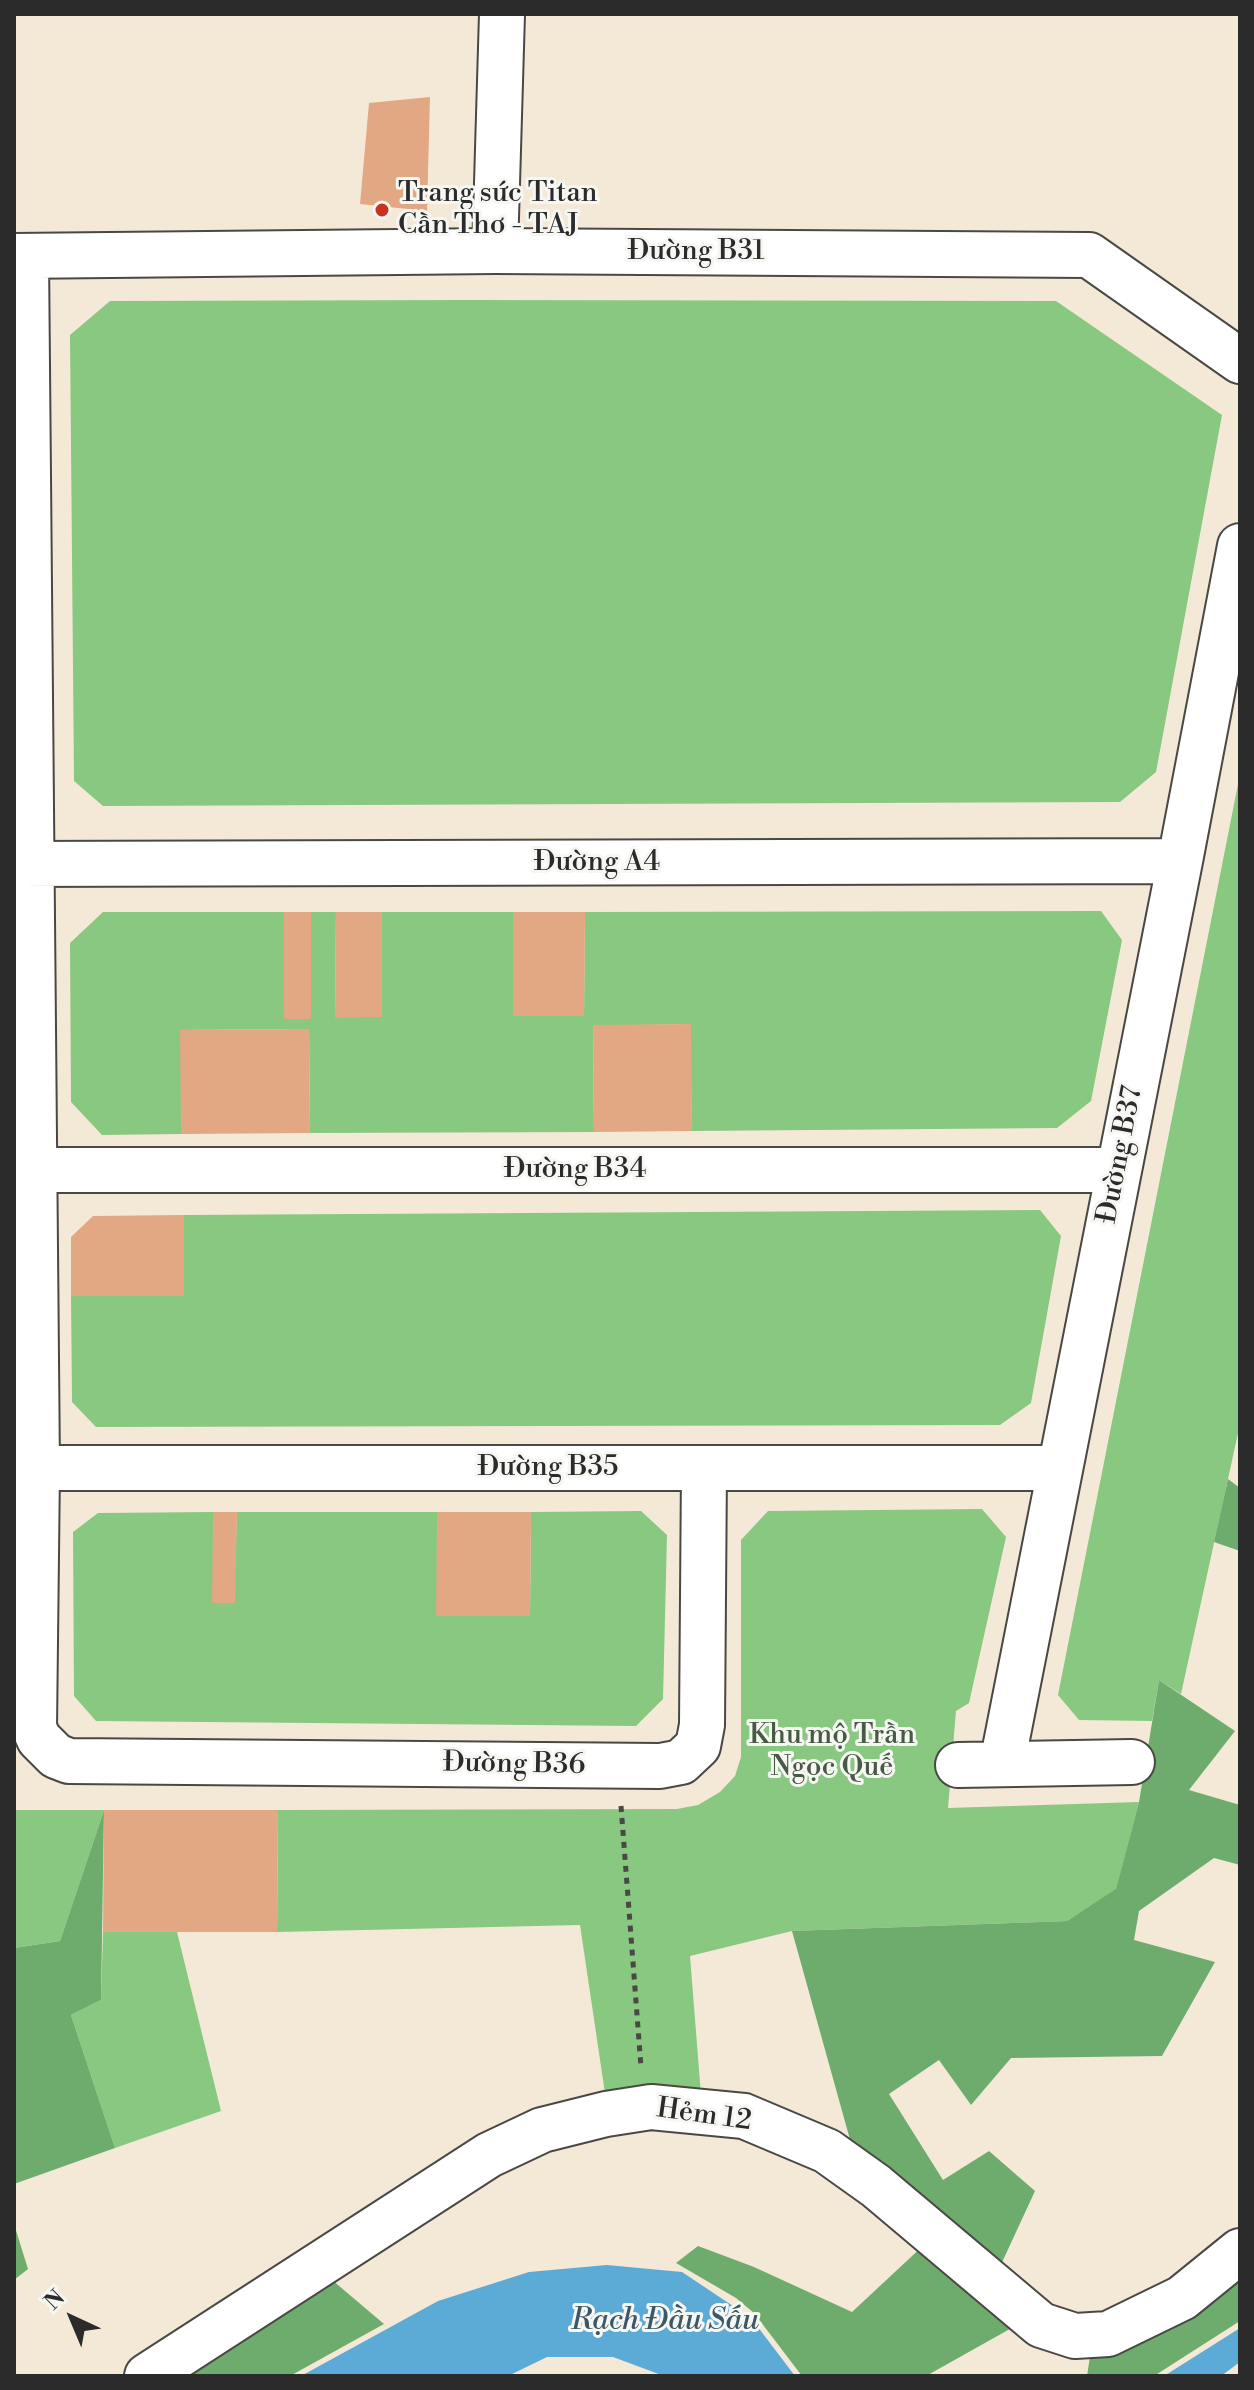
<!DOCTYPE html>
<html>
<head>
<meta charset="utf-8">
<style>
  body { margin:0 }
  #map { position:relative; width:1254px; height:2390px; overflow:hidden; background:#f4e9d7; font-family:"Libre Bodoni",serif }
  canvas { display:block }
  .frame { position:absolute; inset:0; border:16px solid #2b2b2b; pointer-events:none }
  .north { position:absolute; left:32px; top:2278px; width:80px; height:80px; -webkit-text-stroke:6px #f6f6f2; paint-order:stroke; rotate:316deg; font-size:22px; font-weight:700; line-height:32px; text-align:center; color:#2b2b2b }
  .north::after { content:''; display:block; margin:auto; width:28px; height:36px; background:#2b2b2b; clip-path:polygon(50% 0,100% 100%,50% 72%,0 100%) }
</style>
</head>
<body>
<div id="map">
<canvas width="1254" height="2390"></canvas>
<div class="frame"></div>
<div class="north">N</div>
</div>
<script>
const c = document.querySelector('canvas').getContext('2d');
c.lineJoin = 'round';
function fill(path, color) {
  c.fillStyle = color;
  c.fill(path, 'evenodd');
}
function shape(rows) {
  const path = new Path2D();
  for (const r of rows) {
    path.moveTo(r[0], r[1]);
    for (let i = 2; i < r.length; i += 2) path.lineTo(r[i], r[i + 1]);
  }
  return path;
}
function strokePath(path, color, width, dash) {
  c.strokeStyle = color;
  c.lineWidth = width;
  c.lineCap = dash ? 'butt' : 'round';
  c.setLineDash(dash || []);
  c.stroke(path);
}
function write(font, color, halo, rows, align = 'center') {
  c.font = font + ' "Libre Bodoni",serif';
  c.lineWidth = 6;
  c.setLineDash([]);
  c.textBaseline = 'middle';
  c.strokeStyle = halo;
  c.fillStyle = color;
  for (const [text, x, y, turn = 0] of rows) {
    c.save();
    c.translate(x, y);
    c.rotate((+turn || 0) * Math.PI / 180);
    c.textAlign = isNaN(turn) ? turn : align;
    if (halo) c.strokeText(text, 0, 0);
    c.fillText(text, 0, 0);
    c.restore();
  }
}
const green = shape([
  [465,300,1056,301,1222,415,1156,772,1120,802,103,806,74,781,70,335,110,301],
  [1240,774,1240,1424,1181,1694,1159,1680,1152,1721,1079,1720,1058,1695],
  [1101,911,1122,940,1091,1101,1057,1128,692,1131,690,1024,593,1026,594,1132,310,1133,309,1029,181,1030,181,1134,102,1135,71,1102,70,943,103,912,284,912,285,1019,311,1019,311,912,336,912,335,1017,382,1017,382,912,513,912,514,1016,584,1015,585,912],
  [1040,1210,1061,1236,1031,1403,1000,1425,96,1427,72,1402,71,1296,184,1296,184,1215],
  [982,1509,1006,1537,969,1703,956,1711,948,1808,1139,1802,1116,1890,1067,1921,792,1931,690,1956,701,2095,606,2100,580,1925,277,1932,278,1810,677,1809,698,1805,720,1792,735,1776,741,1757,741,1540,768,1511],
  [641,1511,667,1535,663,1699,636,1726,96,1721,74,1696,73,1532,98,1513,213,1512,213,1603,234,1603,237,1512,437,1512,437,1615,530,1615,531,1512],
  [14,1810,104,1810,60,1941,14,1948],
  [103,1932,177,1932,221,2111,115,2148,71,2015,101,2000]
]);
const forest = shape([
  [1228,1479,1240,1488,1240,1551,1214,1542],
  [1159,1680,1235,1731,1189,1790,1240,1805,1240,1865,1214,1858,1139,1911,1134,1940,1215,1962,1162,2056,1011,2058,971,2105,939,2060,889,2094,943,2180,989,2151,1035,2191,998,2271,854,2154,792,1931,1067,1921,1116,1889,1139,1802],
  [104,1810,101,2000,71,2015,115,2148,14,2184,14,1948,60,1941],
  [14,2224,28,2269,14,2280],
  [926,2243,1017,2325,926,2376,802,2376,754,2313,736,2298,676,2263,698,2246,754,2267,852,2312],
  [1240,2265,1240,2321,1154,2376,1087,2376,1091,2350],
  [325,2274,384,2324,290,2376,165,2376]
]);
const water = shape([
  [607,2265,682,2272,751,2318,795,2376,664,2376,613,2357,547,2357,508,2376,301,2376,438,2301,529,2272],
  [1240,2328,1240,2362,1221,2376,1164,2376]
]);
const building = shape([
  [430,97,427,211,360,204,369,103],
  [284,912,311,912,311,1019,284,1019],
  [336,912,382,912,382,1017,335,1018],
  [513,912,585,912,584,1016,513,1016],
  [691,1024,692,1131,594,1132,593,1025],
  [309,1029,310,1133,181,1134,180,1030],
  [184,1215,184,1296,71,1296,71,1237,93,1216],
  [213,1512,237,1512,235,1603,212,1603],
  [437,1512,531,1512,530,1616,436,1616],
  [104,1810,278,1810,277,1932,103,1932]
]);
const path = shape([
  [621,1806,641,2067]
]);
const minor = shape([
  [495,251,502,14],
  [14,256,495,251,1089,255,1240,361],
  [26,256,37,1468,34,1728,39,1739,56,1756,69,1761,660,1766,681,1762,698,1746,702,1725,704,1468],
  [14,864,1180,861],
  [33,1170,1118,1170],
  [37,1468,1059,1468],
  [1002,1764,1180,861,1240,546],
  [958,1765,1132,1762],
  [147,2376,489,2155,542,2130,606,2114,651,2107,744,2116,827,2151,876,2186,1041,2325,1075,2336,1108,2334,1182,2298,1240,2251]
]);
const markers = [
  [382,210,8,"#c8321e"]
];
const poiNames = [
  ["Trang sức Titan",398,194],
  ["Cần Thơ - TAJ",398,226]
];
const streetNames = [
  ["Đường B31",696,252],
  ["Đường A4",597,863],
  ["Đường B37",1121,1155,-79],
  ["Đường B34",575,1170],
  ["Đường B35",548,1468],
  ["Đường B36",514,1765,1],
  ["Hẻm 12",704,2116,8]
];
const parkNames = [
  ["Khu mộ Trần",832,1736],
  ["Ngọc Quế",832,1768]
];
const waterNames = [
  ["Rạch Đầu Sấu",665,2322]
];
fill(green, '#89c880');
fill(forest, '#6eac6e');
fill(water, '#5caad6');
fill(building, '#e2a783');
strokePath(minor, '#494845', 48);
strokePath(path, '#494845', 5, [6, 6]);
strokePath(minor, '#fff', 44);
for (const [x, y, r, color] of markers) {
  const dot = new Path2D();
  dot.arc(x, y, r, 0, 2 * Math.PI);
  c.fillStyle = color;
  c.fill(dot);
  strokePath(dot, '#f6f6f2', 3);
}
write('28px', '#2b2b2b', '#f6f6f2', poiNames, 'left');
write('28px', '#2b2b2b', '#f6f6f2', streetNames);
write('28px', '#475a44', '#f6f6f2', parkNames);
write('italic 30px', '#3c5767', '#f6f6f2', waterNames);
</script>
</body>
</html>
